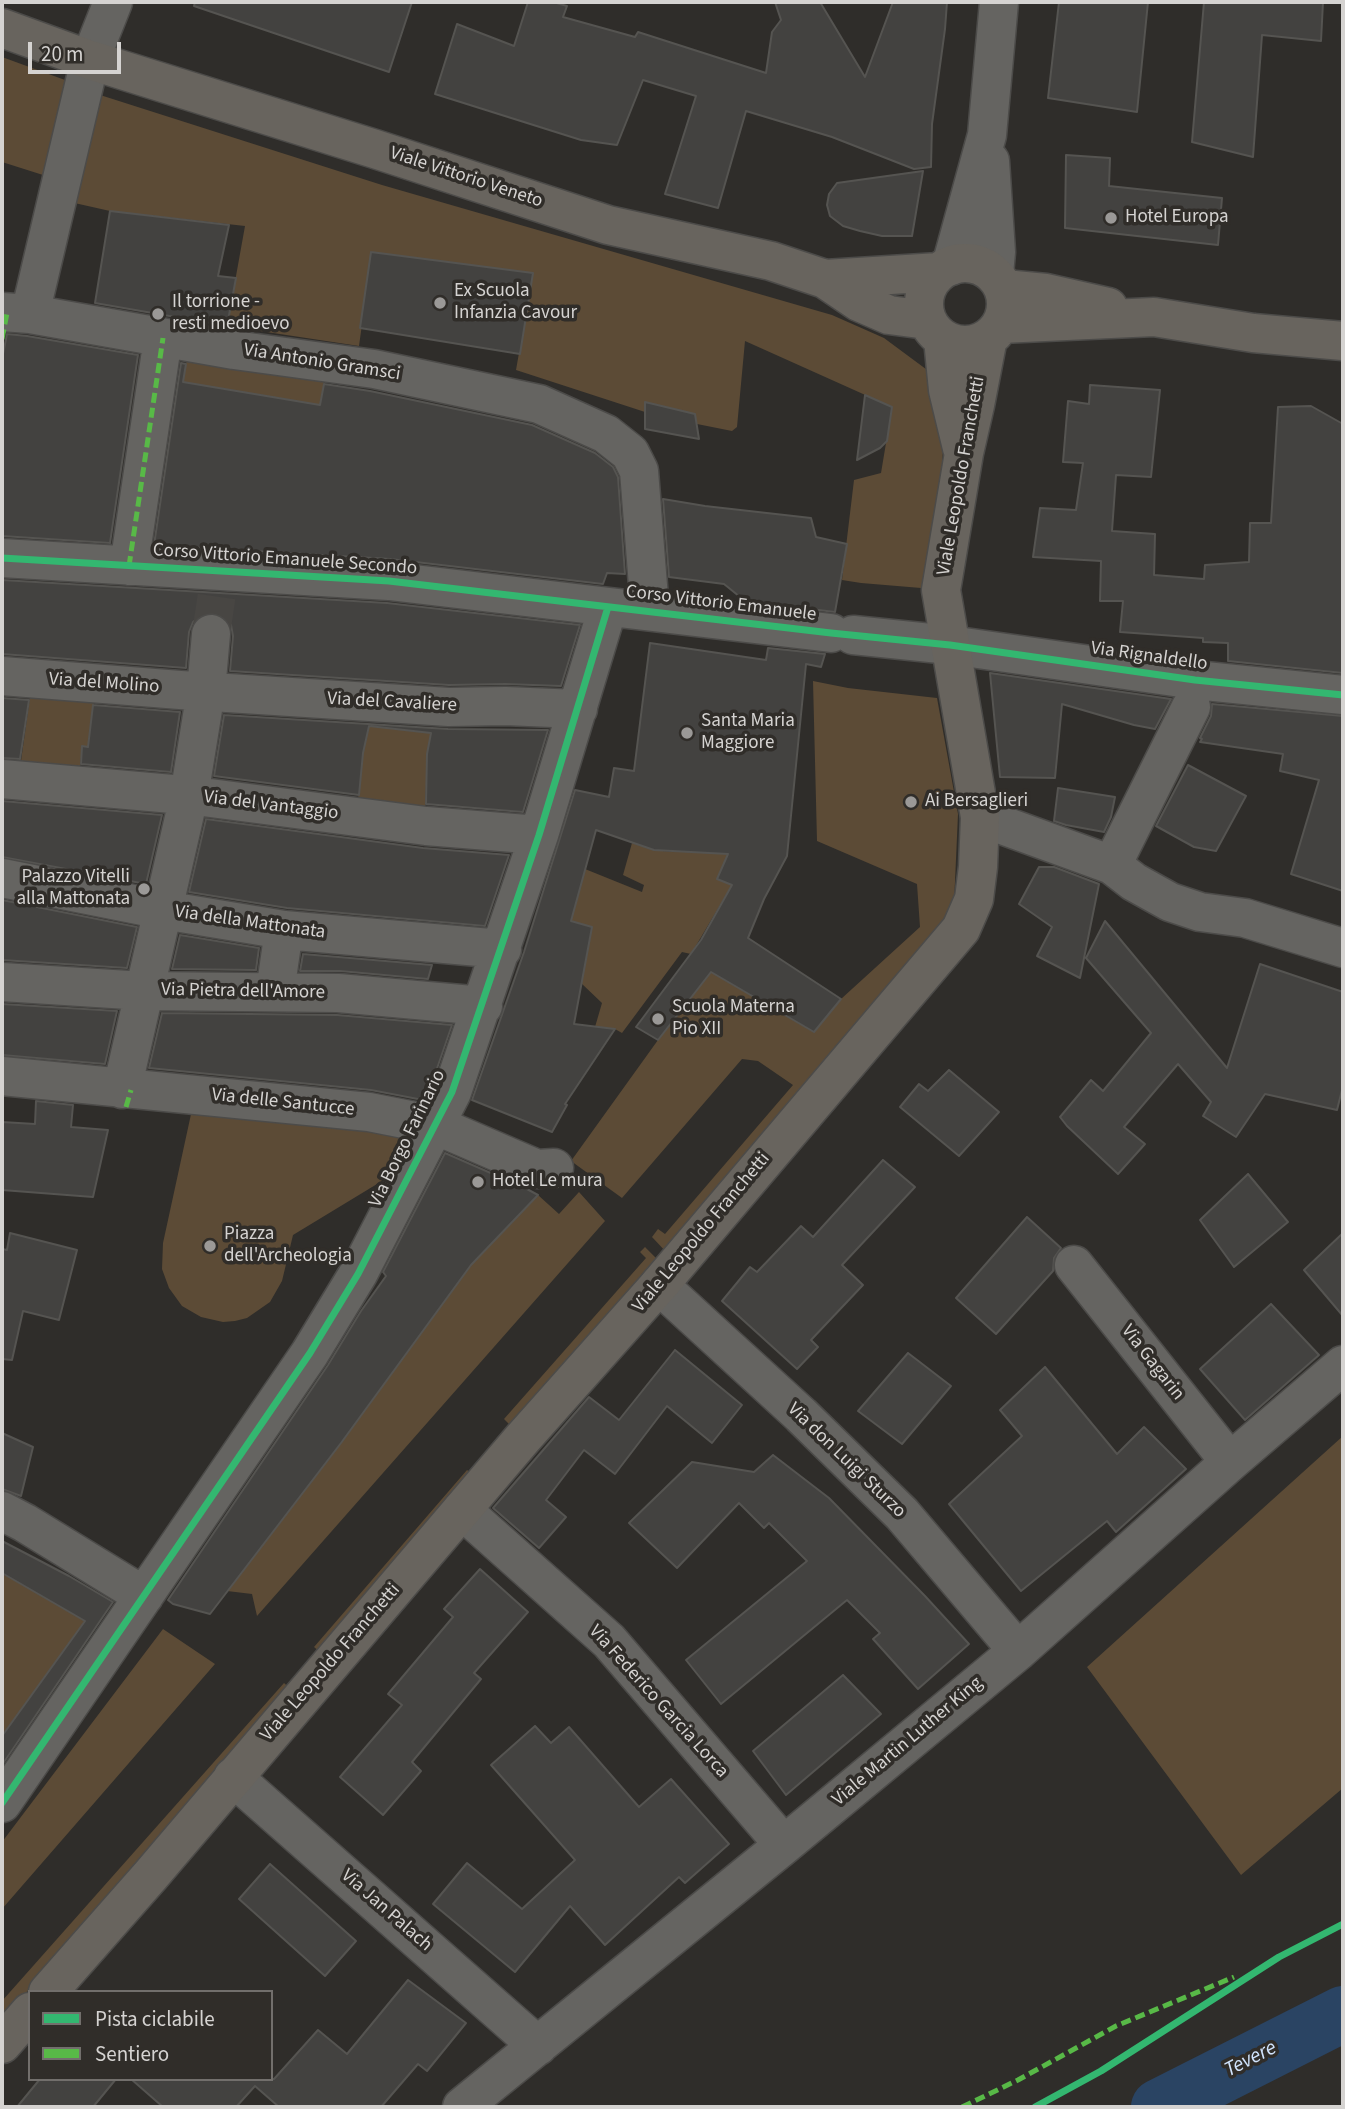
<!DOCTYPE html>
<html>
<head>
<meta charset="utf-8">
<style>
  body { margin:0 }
  #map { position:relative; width:1345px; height:2109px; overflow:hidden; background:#2f2d2a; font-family:"Source Sans 3",sans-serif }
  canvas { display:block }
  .frame { position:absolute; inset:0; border:4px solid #d5d3d1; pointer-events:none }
  .legend { position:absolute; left:28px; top:1990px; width:245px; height:91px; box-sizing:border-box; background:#302d29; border:2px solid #726f6c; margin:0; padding:9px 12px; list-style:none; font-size:21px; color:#d5d3d1 }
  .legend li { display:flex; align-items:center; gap:14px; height:35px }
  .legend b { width:35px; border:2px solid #726f6c }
  .scale { position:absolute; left:28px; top:42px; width:93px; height:32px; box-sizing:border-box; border:4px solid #d5d3d1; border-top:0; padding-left:9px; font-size:21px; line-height:24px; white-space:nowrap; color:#d5d3d1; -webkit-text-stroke:5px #302d29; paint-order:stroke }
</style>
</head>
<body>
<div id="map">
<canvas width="1345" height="2109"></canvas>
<div class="frame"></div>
<ul class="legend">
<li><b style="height:9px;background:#33b770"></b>Pista ciclabile</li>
<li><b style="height:9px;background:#58b947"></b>Sentiero</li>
</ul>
<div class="scale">20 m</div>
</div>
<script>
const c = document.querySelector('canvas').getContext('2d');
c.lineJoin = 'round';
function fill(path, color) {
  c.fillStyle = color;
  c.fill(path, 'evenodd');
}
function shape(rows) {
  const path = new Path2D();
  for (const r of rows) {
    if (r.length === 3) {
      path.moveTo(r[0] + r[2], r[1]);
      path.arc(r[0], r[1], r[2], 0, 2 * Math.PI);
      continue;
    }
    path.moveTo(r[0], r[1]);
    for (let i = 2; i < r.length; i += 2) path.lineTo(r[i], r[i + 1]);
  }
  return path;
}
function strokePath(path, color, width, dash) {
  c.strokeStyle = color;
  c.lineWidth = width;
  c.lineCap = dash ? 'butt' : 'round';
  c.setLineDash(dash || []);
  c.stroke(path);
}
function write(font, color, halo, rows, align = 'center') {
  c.font = font + ' "Source Sans 3",sans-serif';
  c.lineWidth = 7;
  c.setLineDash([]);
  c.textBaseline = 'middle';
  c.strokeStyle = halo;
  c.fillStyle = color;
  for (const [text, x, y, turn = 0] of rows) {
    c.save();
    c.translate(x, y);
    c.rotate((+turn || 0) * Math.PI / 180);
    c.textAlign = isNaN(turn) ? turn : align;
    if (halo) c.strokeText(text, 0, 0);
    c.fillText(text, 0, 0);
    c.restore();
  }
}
const green = shape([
  [2,57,65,80,43,175,2,162],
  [97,94,382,185,832,315,884,338,938,378,947,395,933,589,861,583,842,580,854,480,881,473,892,407,745,341,737,427,732,431,697,424,695,414,646,402,645,412,516,370,533,273,372,252,359,346,227,326,245,226,110,211,70,202],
  [188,353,325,375,320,409,280,398,183,382],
  [813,681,848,688,937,698,958,814,954,904,941,936,667,1253,652,1237,658,1229,665,1234,793,1085,758,1061,742,1059,622,1198,571,1161,658,1040,711,972,814,1032,841,999,920,927,917,884,817,841],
  [32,683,94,702,90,732,106,749,82,746,79,780,19,775],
  [369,726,431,733,427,753,425,816,357,808,363,753],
  [649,836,662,851,683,852,689,845,733,844,717,879,732,885,691,954,682,952,622,1033,615,1029,595,1027,602,1003,581,983,592,927,571,921,585,869,642,892,644,885,623,875,632,843,645,847],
  [193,1105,400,1124,405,1141,382,1181,293,1235,282,1281,270,1302,247,1318,235,1321,223,1322,201,1317,182,1306,169,1288,162,1269,163,1243],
  [579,1192,605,1221,257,1616,252,1594,227,1591,471,1265,538,1195,559,1214],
  [645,1247,660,1262,513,1428,504,1419,646,1258,640,1252],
  [1343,1436,1343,1788,1241,1875,1087,1667],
  [467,1470,474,1475,321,1653,314,1647],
  [2,1573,85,1621,2,1736],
  [163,1629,215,1664,2,1909,2,1842],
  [284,1683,293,1691,2,2020,2,2001]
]);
const river = shape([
  [1159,2107,1343,2014]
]);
const building = shape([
  [195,2,412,2,389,72,194,6,195,2],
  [528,2,553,2,567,6,563,17,635,37,638,32,766,73,772,32,781,20,775,2,820,2,865,77,893,2,947,2,945,29,932,124,931,167,914,169,832,137,746,111,718,208,665,194,696,96,643,80,617,145,581,140,435,94,457,24,514,46,528,2],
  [1059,2,1148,2,1137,112,1048,98,1059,2],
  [1204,2,1323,2,1321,41,1262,35,1253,157,1192,142,1204,2],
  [1066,155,1110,158,1109,186,1222,198,1218,245,1065,228,1066,155],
  [923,171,912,236,882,236,860,231,843,226,830,216,827,205,829,194,837,183,923,171],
  [110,211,229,225,218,276,236,278,227,326,95,303,110,211],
  [371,252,533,273,520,354,360,328,371,252],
  [7,334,27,336,138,355,110,543,2,536,2,359,7,334],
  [181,363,186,364,183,382,320,405,324,384,370,391,532,425,595,453,613,467,618,477,625,574,607,573,603,584,390,559,154,545,181,363],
  [1090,385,1160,390,1151,477,1116,475,1112,531,1155,534,1154,575,1204,579,1205,565,1249,562,1250,523,1271,523,1278,407,1311,406,1343,424,1343,673,1228,661,1228,643,1203,642,1203,638,1120,632,1123,601,1100,601,1101,561,1033,557,1040,508,1076,510,1083,463,1063,462,1068,401,1089,404,1090,385],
  [865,395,892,407,887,441,880,448,857,460,865,395],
  [645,402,695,414,699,439,645,429,645,402],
  [663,499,705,506,811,518,816,537,847,544,835,612,745,601,724,584,669,577,663,499],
  [2,580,387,603,580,625,561,686,505,684,449,685,230,671,233,636,231,625,224,617,212,612,201,615,193,622,189,632,186,668,2,654,2,580],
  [650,643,766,660,768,648,825,654,821,667,806,664,787,856,764,899,748,938,841,999,814,1032,711,972,658,1040,636,1027,701,940,732,885,717,879,728,854,654,850,596,830,571,921,592,927,574,1024,615,1029,565,1104,567,1105,552,1132,472,1100,524,952,575,790,609,797,614,768,634,771,650,643],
  [990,673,1171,699,1155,729,1134,725,1062,704,1055,778,1000,777,990,673],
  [2,698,29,700,20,759,2,758,2,698],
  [1212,704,1343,716,1343,891,1291,874,1319,780,1280,771,1283,754,1200,742,1202,739,1200,738,1211,716,1212,704],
  [93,705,180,712,171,772,81,764,82,746,88,747,93,705],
  [224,715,448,729,548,730,523,812,426,804,427,754,431,733,369,726,363,753,359,795,214,776,224,715],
  [1188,765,1246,796,1216,851,1194,847,1156,826,1188,765],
  [1058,788,1115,797,1111,817,1104,832,1066,825,1054,821,1058,788],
  [2,801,162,815,146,884,2,857,2,801],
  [206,819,423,848,509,855,485,926,287,908,189,892,206,819],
  [1039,867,1054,867,1099,884,1080,978,1037,956,1052,927,1019,904,1039,867],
  [2,900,137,927,127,968,2,960,2,900],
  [1105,921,1227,1068,1260,964,1343,992,1343,1086,1337,1110,1265,1094,1236,1137,1203,1116,1211,1102,1178,1064,1124,1127,1145,1144,1118,1174,1067,1126,1060,1117,1091,1080,1103,1091,1151,1033,1086,958,1105,921],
  [180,935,259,948,256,970,172,969,180,935],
  [303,954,432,965,428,979,340,971,300,971,303,954],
  [2,1004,117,1011,105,1064,2,1055,2,1004],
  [162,1013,337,1015,452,1025,432,1083,423,1100,371,1090,149,1068,162,1013],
  [949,1070,999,1112,959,1156,900,1107,919,1084,928,1091,949,1070],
  [36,1101,73,1105,71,1127,108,1130,93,1197,2,1190,2,1122,35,1124,36,1101],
  [445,1153,525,1188,538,1195,471,1265,341,1443,210,1614,173,1604,168,1600,328,1365,361,1311,386,1276,383,1272,445,1153],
  [883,1160,915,1187,842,1265,863,1285,811,1340,818,1347,797,1369,722,1301,750,1267,757,1272,801,1226,813,1237,883,1160],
  [1248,1174,1288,1222,1234,1267,1200,1220,1248,1174],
  [1027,1217,1061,1248,1054,1258,1053,1271,996,1334,956,1298,1027,1217],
  [10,1233,77,1250,59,1320,23,1311,12,1360,2,1359,2,1249,7,1250,10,1233],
  [1343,1233,1343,1316,1304,1270,1343,1233],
  [1271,1304,1319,1355,1245,1420,1200,1369,1271,1304],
  [675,1350,742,1405,712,1443,667,1406,615,1474,584,1450,546,1500,566,1517,539,1548,493,1508,589,1397,619,1420,675,1350],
  [908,1353,951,1386,902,1444,858,1411,908,1353],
  [1045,1367,1117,1454,1144,1427,1186,1469,1116,1532,1107,1521,1021,1591,949,1504,1022,1436,1000,1410,1045,1367],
  [2,1433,33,1447,21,1496,2,1489,2,1433],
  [773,1455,829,1498,925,1596,969,1644,918,1689,873,1639,880,1633,847,1600,721,1704,686,1660,807,1561,769,1523,764,1528,739,1503,677,1568,629,1523,692,1462,754,1472,773,1455],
  [2,1541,69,1576,113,1602,2,1765,2,1736,85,1621,2,1573,2,1541],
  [480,1569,528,1612,474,1673,481,1679,412,1762,421,1771,383,1815,340,1777,402,1705,388,1694,453,1617,444,1609,480,1569],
  [843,1675,881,1714,786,1795,753,1751,843,1675],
  [535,1726,551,1743,569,1727,639,1807,671,1779,729,1844,685,1883,679,1877,605,1945,570,1906,515,1972,433,1904,467,1863,522,1909,575,1860,491,1765,535,1726],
  [270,1864,356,1941,325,1976,239,1899,270,1864],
  [408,1980,466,2023,427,2071,418,2064,381,2107,279,2107,255,2086,236,2107,163,2107,131,2079,274,2079,318,2030,347,2054,408,1980],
  [40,2079,116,2079,93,2107,17,2107,40,2079]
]);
const minorTunnel = shape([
  [211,634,219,580]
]);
const minor = shape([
  [990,161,996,252,994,274],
  [951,266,987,135,999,2],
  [2,312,30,314,234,350,374,369,539,404,606,434,630,453,639,471,650,611],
  [30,314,90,60,113,2],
  [2,558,389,581,831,633],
  [129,566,163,338],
  [853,635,950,645,1195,680,1343,695],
  [2,676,180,690,449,707,505,706,578,709],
  [2,779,195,796,426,826,539,835],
  [980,817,1112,865,1134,882,1170,902,1200,912,1245,918,1343,948],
  [1112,865,1191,707],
  [2,878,163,910,284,930,502,949],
  [2,982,144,991,338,993,483,1006],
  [275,992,284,930],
  [2,1076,369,1112,435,1125,537,1169,554,1168],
  [122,1089,189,796,206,691,211,634],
  [1074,1265,1230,1462],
  [659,1285,801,1415,902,1514,1018,1651],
  [462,1510,609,1641,784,1845],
  [2,1511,25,1523,144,1596],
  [233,1777,538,2046],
  [2,1803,310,1353,358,1274,452,1092,539,835,608,607],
  [462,2107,784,1845,1018,1651,1230,1462,1343,1365]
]);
const major = shape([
  [2,28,90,60,375,149,608,225,771,261,825,279,939,272],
  [965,304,41],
  [825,279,859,302,889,315,927,320],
  [1004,289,1046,293,1108,307],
  [1001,324,1154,317,1253,333,1343,341],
  [943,339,948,390,962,448],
  [48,1992,151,1875,523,1438,659,1285,961,929,974,899,978,867,980,817,941,590,964,453,975,405,988,338],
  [2,2044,30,2012]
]);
const quiet = shape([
  [2,339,7,313],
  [129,566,163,338],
  [126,1107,131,1090],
  [962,2107,1018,2080,1116,2026,1234,1977]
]);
const cycleway = shape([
  [2,558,389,581,831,633,950,645,1195,680,1343,695],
  [2,1803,310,1353,358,1274,452,1092,539,835,608,607],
  [1035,2107,1101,2071,1279,1957,1343,1924]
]);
const markers = [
  [1111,218,7,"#9b9997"],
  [440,303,7,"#9b9997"],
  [158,314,7,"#9b9997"],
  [687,733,7,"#9b9997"],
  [911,802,7,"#9b9997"],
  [144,889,7,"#9b9997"],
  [658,1019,7,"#9b9997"],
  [478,1182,7,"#9b9997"],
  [210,1246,7,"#9b9997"]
];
const streetNames = [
  ["Viale Vittorio Veneto",466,178,18],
  ["Via Antonio Gramsci",322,363,9],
  ["Viale Leopoldo Franchetti",962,476,-80],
  ["Corso Vittorio Emanuele Secondo",285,560,4],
  ["Corso Vittorio Emanuele",721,604,7],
  ["Via Rignaldello",1149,657,8],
  ["Via del Molino",104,684,4],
  ["Via del Cavaliere",392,703,3],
  ["Via del Vantaggio",271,806,7],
  ["Via della Mattonata",250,923,8],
  ["Via Pietra dell'Amore",243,992,1],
  ["Via delle Santucce",283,1103,6],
  ["Via Borgo Farinario",408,1139,-64],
  ["Viale Leopoldo Franchetti",702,1233,-50],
  ["Via Gagarin",1152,1363,52],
  ["Via don Luigi Sturzo",846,1461,44],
  ["Viale Leopoldo Franchetti",331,1663,-49],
  ["Via Federico Garcia Lorca",658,1702,48],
  ["Viale Martin Luther King",908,1742,-40],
  ["Via Jan Palach",386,1911,41]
];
const poiNames = [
  ["Hotel Europa",1125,218],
  ["Ex Scuola",454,292],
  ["Infanzia Cavour",454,314],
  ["Il torrione -",172,303],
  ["resti medioevo",172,325],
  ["Santa Maria",701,722],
  ["Maggiore",701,744],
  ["Ai Bersaglieri",925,802],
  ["Palazzo Vitelli",130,878,"right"],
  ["alla Mattonata",130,900,"right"],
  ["Scuola Materna",672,1008],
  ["Pio XII",672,1030],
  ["Hotel Le mura",492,1182],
  ["Piazza",224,1235],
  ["dell'Archeologia",224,1257]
];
const waterNames = [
  ["Tevere",1251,2060,-27]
];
fill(green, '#5c4b36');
strokePath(river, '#2a4463', 56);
fill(building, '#434240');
strokePath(building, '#555451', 2);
strokePath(minorTunnel, '#484643', 38, [38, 19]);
strokePath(minor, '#4c4b49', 41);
strokePath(major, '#4c4b49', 41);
strokePath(minor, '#656461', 38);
strokePath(major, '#68645e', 38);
strokePath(quiet, '#58b947', 5, [10, 5]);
strokePath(cycleway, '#33b770', 7);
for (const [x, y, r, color] of markers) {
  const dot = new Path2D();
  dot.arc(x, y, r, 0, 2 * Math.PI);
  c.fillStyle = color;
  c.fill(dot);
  strokePath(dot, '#302d29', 2.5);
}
write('19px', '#d5d3d1', '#302d29', streetNames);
write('19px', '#d5d3d1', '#302d29', poiNames, 'left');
write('italic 21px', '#d1e4fd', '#302d29', waterNames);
</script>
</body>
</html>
